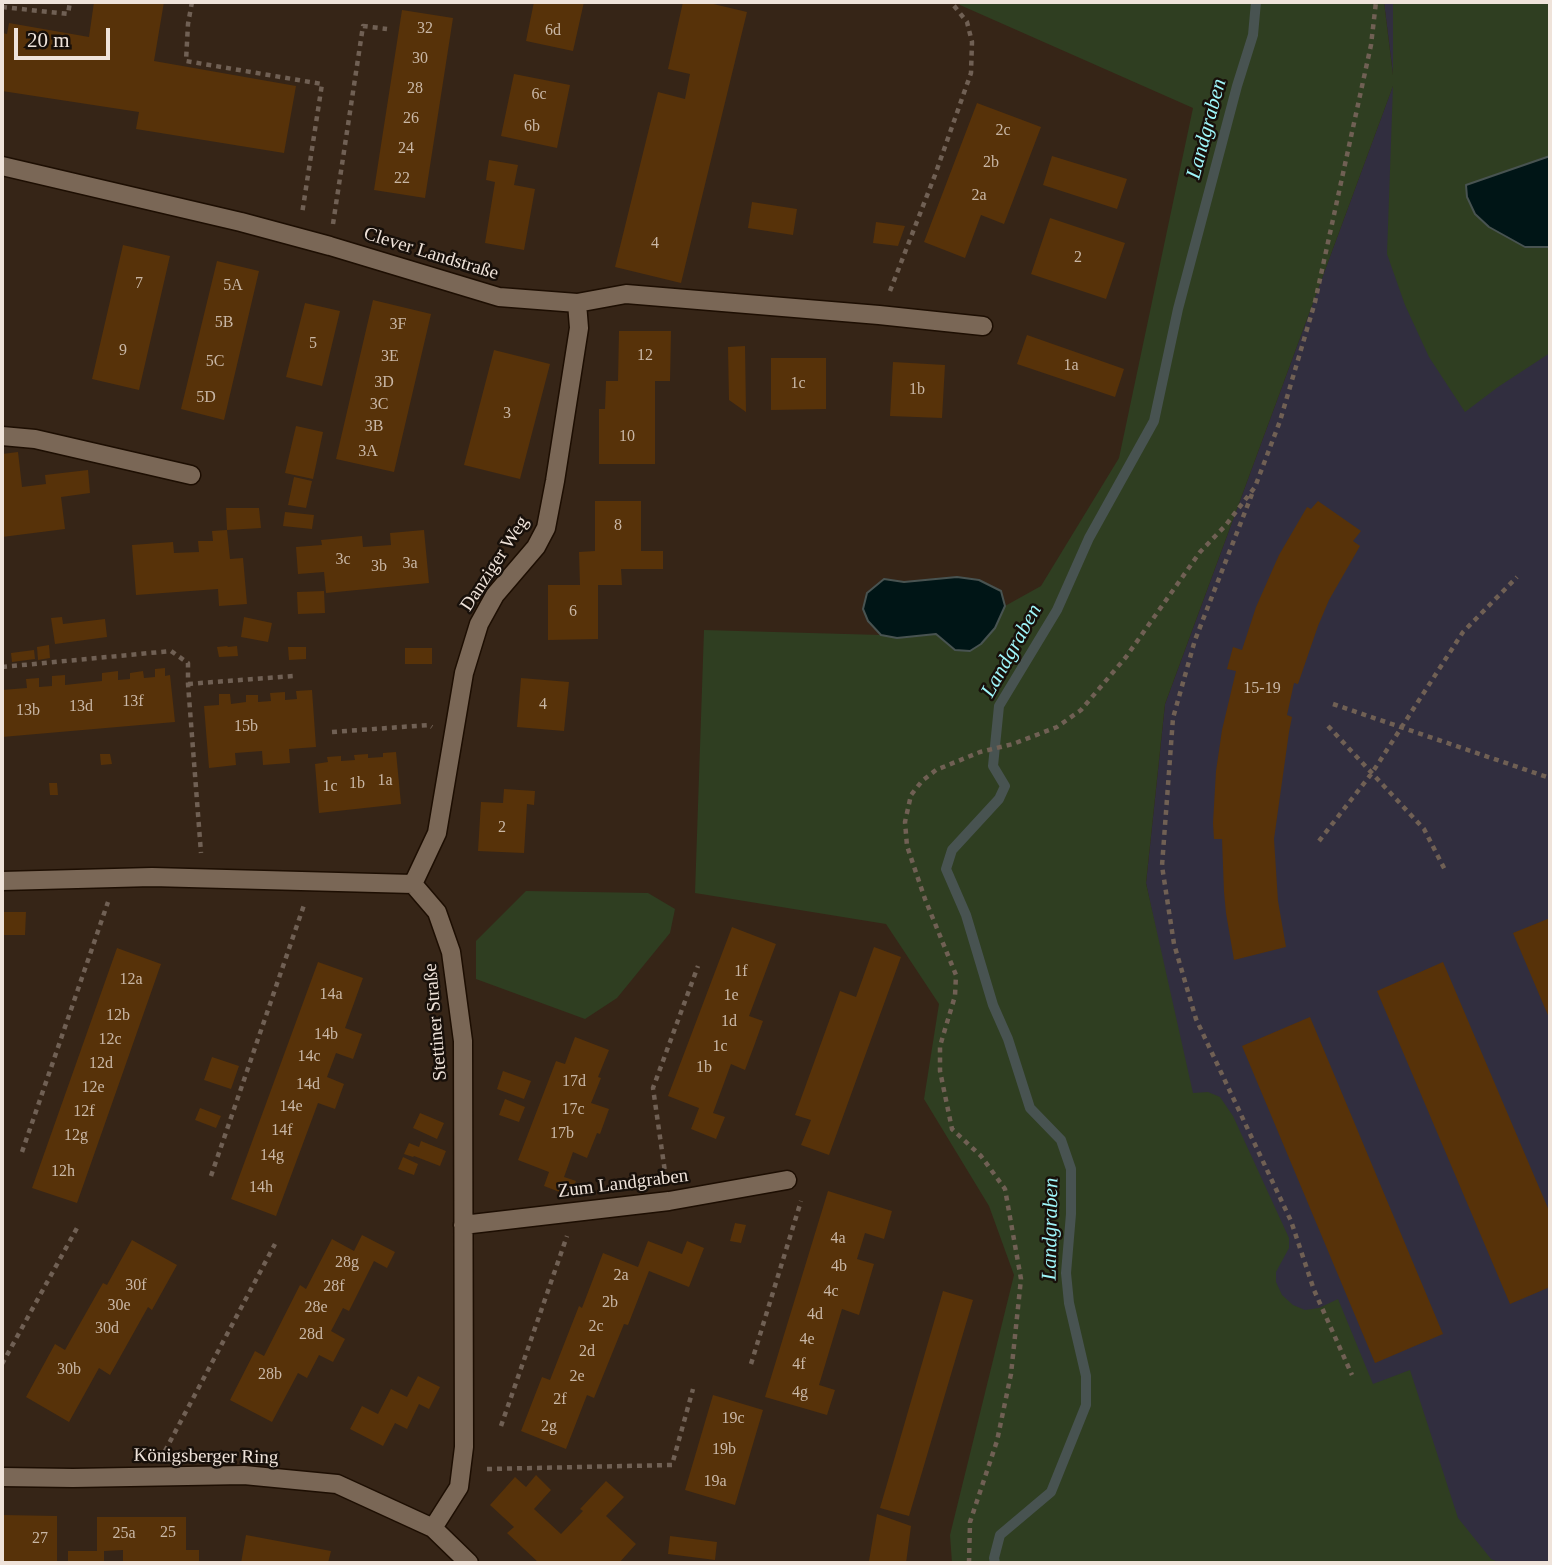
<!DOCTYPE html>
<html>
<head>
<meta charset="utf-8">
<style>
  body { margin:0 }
  #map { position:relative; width:1552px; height:1565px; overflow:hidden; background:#362517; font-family:Georgia,serif }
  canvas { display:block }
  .frame { position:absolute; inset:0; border:4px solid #efe3da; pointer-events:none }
  .scale { position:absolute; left:14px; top:28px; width:96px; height:32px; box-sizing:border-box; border:4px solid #efe3da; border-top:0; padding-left:9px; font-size:21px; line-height:24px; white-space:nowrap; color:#efe3da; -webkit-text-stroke:5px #18100a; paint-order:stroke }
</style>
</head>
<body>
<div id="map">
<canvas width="1552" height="1565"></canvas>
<div class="frame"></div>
<div class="scale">20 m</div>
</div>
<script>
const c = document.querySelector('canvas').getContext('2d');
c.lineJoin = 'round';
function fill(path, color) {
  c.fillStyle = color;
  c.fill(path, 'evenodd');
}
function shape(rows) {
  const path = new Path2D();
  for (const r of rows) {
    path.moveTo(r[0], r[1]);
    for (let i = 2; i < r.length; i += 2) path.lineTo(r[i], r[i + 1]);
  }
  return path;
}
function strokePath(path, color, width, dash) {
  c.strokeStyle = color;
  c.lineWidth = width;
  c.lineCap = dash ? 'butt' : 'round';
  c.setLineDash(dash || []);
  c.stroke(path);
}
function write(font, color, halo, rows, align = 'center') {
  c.font = font + ' Georgia,serif';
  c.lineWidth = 5;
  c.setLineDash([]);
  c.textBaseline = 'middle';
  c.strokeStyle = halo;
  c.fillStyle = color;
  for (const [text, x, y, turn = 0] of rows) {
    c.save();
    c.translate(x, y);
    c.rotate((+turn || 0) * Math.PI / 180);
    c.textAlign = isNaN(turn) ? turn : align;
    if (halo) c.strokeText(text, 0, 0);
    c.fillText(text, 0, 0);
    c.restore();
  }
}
const commercial = shape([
  [1384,2,1550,2,1550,1563,1288,1563,1146,883,1165,704,1394,83]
]);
const green = shape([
  [958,2,1384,2,1393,75,1393,2,1550,2,1550,353,1498,387,1465,412,1429,357,1405,305,1387,254,1393,86,1165,704,1146,883,1193,1093,1208,1092,1220,1097,1233,1116,1289,1238,1289,1248,1276,1272,1276,1282,1282,1295,1293,1305,1305,1310,1319,1308,1338,1299,1373,1384,1410,1370,1458,1518,1491,1559,1501,1563,952,1563,950,1535,1014,1275,989,1206,924,1099,939,1004,886,924,695,893,704,630,881,635,897,638,936,634,954,650,995,628,1005,606,1041,586,1119,458,1193,108,960,5],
  [526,891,648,893,675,909,670,933,617,998,585,1019,476,979,476,941]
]);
const water = shape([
  [1550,156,1550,247,1525,247,1489,227,1475,214,1467,197,1466,185,1550,156],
  [957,577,979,580,1001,591,1005,606,995,628,981,644,970,651,955,650,936,634,897,638,881,635,868,621,863,609,867,593,884,579,904,582,957,577]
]);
const stream = shape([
  [995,1563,994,1558,1000,1535,1051,1492,1086,1405,1086,1376,1069,1303,1066,1273,1071,1214,1071,1169,1061,1140,1030,1108,1008,1039,993,1005,966,915,946,869,952,850,999,799,1005,786,993,766,999,706,1057,610,1089,538,1154,421,1178,309,1237,86,1253,35,1256,2]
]);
const building = shape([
  [94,2,164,2,154,61,296,86,284,153,136,129,139,112,2,91,2,33,7,34,9,23,89,37],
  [534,2,584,2,573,51,526,41],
  [683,2,705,2,747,12,681,283,615,267,658,92,685,99,690,74,668,69],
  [402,10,453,18,425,198,374,190],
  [514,74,570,85,557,148,501,136],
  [977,103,1041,127,1004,224,981,215,965,258,924,242],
  [1052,156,1127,179,1117,209,1043,185],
  [489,160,518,165,514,185,535,189,524,250,485,243,495,182,486,180],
  [752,202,797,209,793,235,748,228],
  [1050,218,1125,243,1106,299,1031,274],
  [876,222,905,226,898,246,873,243],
  [123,245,170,256,139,390,92,379],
  [217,261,259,271,224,420,181,409],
  [373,300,431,314,394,472,336,459],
  [305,303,340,311,322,386,286,377],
  [619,331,671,331,670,381,655,381,655,464,599,464,599,409,605,409,606,381,618,381],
  [1027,335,1124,369,1115,397,1017,364],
  [745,346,746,412,729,400,728,347],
  [494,350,550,364,520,479,464,465],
  [771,358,826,358,826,409,771,410],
  [893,362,945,365,942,418,890,416],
  [296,426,323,432,313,479,285,473],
  [18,452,22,487,46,484,45,475,88,470,90,493,61,497,65,529,2,537,2,454],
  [294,477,312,481,306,508,288,505],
  [595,501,641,501,641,551,663,551,663,569,621,569,622,585,598,585,598,639,548,640,548,585,580,585,579,552,595,551],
  [1318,501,1361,531,1353,541,1360,546,1329,600,1318,626,1298,684,1294,683,1287,715,1292,717,1289,732,1274,839,1278,901,1286,947,1234,960,1226,913,1224,892,1222,839,1214,839,1213,823,1216,771,1222,730,1236,671,1227,669,1233,647,1242,650,1256,607,1279,555,1307,507,1311,509],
  [226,508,259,508,261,528,227,530,230,559,243,558,247,604,219,606,218,589,136,595,132,545,173,542,174,553,199,552,198,541,213,541,212,531,227,530],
  [285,512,314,515,312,529,283,526],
  [424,530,429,583,326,593,324,572,298,574,296,547,322,545,321,540,362,536,363,547,391,545,390,533],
  [324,591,325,613,298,614,297,592],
  [62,617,63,624,105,619,107,637,55,644,51,618],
  [244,617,272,623,268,642,241,637],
  [49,645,50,658,38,660,37,647],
  [227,646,228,647,237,646,238,656,219,657,217,647],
  [288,647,306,647,306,659,289,660],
  [405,648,432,648,432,664,405,664],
  [34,650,35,659,12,662,11,653],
  [165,668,165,676,170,675,175,722,2,737,2,690,27,688,26,679,39,678,39,687,52,686,52,676,65,675,65,685,102,681,102,673,118,671,118,680,130,679,130,673,143,671,144,678,155,677,155,669],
  [521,678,569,682,564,731,517,727],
  [312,690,316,747,289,749,290,763,263,765,262,751,235,753,236,765,209,768,204,706,219,705,219,694,230,694,231,704,246,702,246,695,258,695,258,702,271,701,270,693,285,692,285,700,297,699,296,691],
  [396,752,401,804,319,813,315,764,328,762,327,757,341,756,341,761,355,760,354,755,368,754,368,758,383,757,383,753],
  [100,754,110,754,112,764,101,765],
  [49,783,57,783,58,795,50,795],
  [504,789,535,791,534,805,527,804,524,853,478,851,481,802,503,803],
  [2,912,26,912,25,935,2,935],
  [1550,918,1550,1020,1513,933],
  [732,927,776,944,749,1016,763,1021,754,1046,745,1070,731,1064,713,1113,725,1117,716,1139,691,1129,699,1108,668,1096],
  [874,947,901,957,829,1155,801,1145,811,1120,795,1115,840,991,856,997],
  [117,948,161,964,77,1203,32,1188],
  [318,962,363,978,345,1028,362,1034,353,1059,336,1053,327,1077,344,1084,335,1109,318,1103,276,1216,231,1199],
  [1443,962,1550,1213,1550,1287,1510,1304,1377,991],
  [1310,1017,1443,1334,1375,1363,1242,1046],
  [575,1037,609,1050,598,1077,601,1078,591,1103,609,1109,600,1134,597,1133,587,1158,573,1152,564,1177,576,1181,570,1196,544,1186,549,1172,518,1160,556,1061,565,1064],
  [212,1057,239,1066,231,1089,204,1080],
  [503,1071,531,1081,524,1099,497,1089],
  [505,1099,525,1107,519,1122,499,1115],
  [200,1108,221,1116,216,1128,195,1120],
  [420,1113,444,1123,437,1139,413,1128],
  [421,1141,446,1151,440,1166,414,1156,413,1157,404,1154,409,1143,419,1147],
  [403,1157,418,1164,414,1175,398,1169],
  [828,1191,892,1211,884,1239,865,1233,857,1259,874,1264,859,1315,842,1309,819,1385,835,1390,827,1415,765,1397],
  [735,1223,746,1225,741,1243,730,1241],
  [362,1235,395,1252,387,1268,374,1261,349,1311,343,1308,331,1331,345,1339,333,1362,319,1355,307,1378,298,1373,272,1422,230,1400,255,1351,264,1356,300,1285,306,1289,332,1239,354,1251],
  [132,1240,177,1265,152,1310,148,1307,110,1375,99,1368,69,1422,26,1397,55,1344,65,1350,103,1283,107,1285],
  [648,1241,682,1254,687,1241,704,1248,689,1287,649,1271,628,1325,624,1324,594,1398,587,1395,566,1449,521,1431,542,1377,550,1380,579,1306,582,1308,603,1253,638,1267],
  [943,1291,973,1300,909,1516,880,1508],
  [418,1376,440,1387,429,1409,419,1404,407,1429,395,1423,383,1446,350,1429,362,1406,378,1414,391,1389,407,1397],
  [713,1395,763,1410,735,1505,685,1490],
  [536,1475,551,1490,534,1509,561,1534,583,1511,580,1509,606,1481,624,1497,606,1516,636,1544,619,1563,539,1563,507,1533,514,1527,490,1505,515,1477,526,1487],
  [877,1514,911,1526,906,1563,869,1561],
  [2,1515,57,1516,57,1563,2,1563],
  [97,1517,186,1517,186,1550,199,1550,199,1563,123,1563,123,1550,104,1551,104,1563,68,1563,68,1551,97,1551],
  [246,1535,331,1551,328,1563,241,1563],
  [670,1536,717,1542,715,1560,668,1554]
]);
const path = shape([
  [192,2,188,24,186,61,322,84,302,214],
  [2,7,68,14,70,2],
  [333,224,363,26,387,29],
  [890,291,935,175,971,73,972,42,967,22,951,2],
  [1252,494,1195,640,1173,718,1162,866,1174,944,1196,1019,1291,1221,1314,1290,1352,1375],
  [2,667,171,651,188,663,188,684,201,853],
  [188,684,293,676],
  [1333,704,1550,778],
  [1328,726,1424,829,1445,870],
  [332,732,429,725,432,727],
  [1319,841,1372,773,1463,632,1517,577],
  [22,1152,108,902],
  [211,1176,304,905],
  [666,1179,653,1088,698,966],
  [2,1364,77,1228],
  [751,1364,801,1201],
  [501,1426,567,1236],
  [165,1451,275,1244],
  [487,1469,672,1465,693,1389],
  [969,1563,970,1522,997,1441,1011,1374,1021,1279,1005,1189,981,1156,952,1129,940,1071,940,1046,955,996,956,975,925,899,907,846,905,822,911,795,922,781,936,770,980,752,1013,744,1057,727,1081,710,1126,657,1200,552,1225,526,1255,487,1280,421,1315,302,1371,45,1376,2]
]);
const minor = shape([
  [2,166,241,222,330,246,499,297,577,303,626,294,879,315,983,326],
  [2,436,35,439,191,475],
  [2,881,152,877,413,884,437,912,451,952,463,1041,464,1447,459,1487,433,1528],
  [413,884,437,833,464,673,479,624,495,595,536,547,546,528,555,481,579,328,577,303],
  [463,1225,669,1201,787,1180],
  [2,1477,73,1478,244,1475,337,1484,433,1528,469,1563]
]);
const numberNames = [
  ["32",425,29],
  ["6d",553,31],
  ["30",420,59],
  ["28",415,89],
  ["6c",539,95],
  ["26",411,119],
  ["6b",532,127],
  ["2c",1003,131],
  ["24",406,149],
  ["2b",991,163],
  ["22",402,179],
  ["2a",979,196],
  ["4",655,244],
  ["2",1078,258],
  ["7",139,284],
  ["5A",233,286],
  ["5B",224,323],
  ["3F",398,325],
  ["5",313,344],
  ["9",123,351],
  ["12",645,356],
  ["3E",390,357],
  ["5C",215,362],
  ["1a",1071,366],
  ["3D",384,383],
  ["1c",798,384],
  ["1b",917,390],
  ["5D",206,398],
  ["3C",379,405],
  ["3",507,414],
  ["3B",374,427],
  ["10",627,437],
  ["3A",368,452],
  ["8",618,526],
  ["3c",343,560],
  ["3a",410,564],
  ["3b",379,567],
  ["6",573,612],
  ["15-19",1262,689],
  ["13f",133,702],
  ["4",543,705],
  ["13d",81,707],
  ["13b",28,711],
  ["15b",246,727],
  ["1a",385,781],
  ["1b",357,784],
  ["1c",330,787],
  ["2",502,828],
  ["1f",741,972],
  ["12a",131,980],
  ["14a",331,995],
  ["1e",731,996],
  ["12b",118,1016],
  ["1d",729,1022],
  ["14b",326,1035],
  ["12c",110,1040],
  ["1c",720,1047],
  ["14c",309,1057],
  ["12d",101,1064],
  ["1b",704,1068],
  ["17d",574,1082],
  ["14d",308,1085],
  ["12e",93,1088],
  ["14e",291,1107],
  ["17c",573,1110],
  ["12f",84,1112],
  ["14f",282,1131],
  ["17b",562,1134],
  ["12g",76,1136],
  ["14g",272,1156],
  ["12h",63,1172],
  ["14h",261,1188],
  ["4a",838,1239],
  ["28g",347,1263],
  ["4b",839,1267],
  ["2a",621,1276],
  ["30f",136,1286],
  ["28f",334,1287],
  ["4c",831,1292],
  ["2b",610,1303],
  ["30e",119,1306],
  ["28e",316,1308],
  ["4d",815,1315],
  ["2c",596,1327],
  ["30d",107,1329],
  ["28d",311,1335],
  ["4e",807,1340],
  ["2d",587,1352],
  ["4f",799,1365],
  ["30b",69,1370],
  ["28b",270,1375],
  ["2e",577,1377],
  ["4g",800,1393],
  ["2f",560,1400],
  ["19c",733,1419],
  ["2g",549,1427],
  ["19b",724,1450],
  ["19a",715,1482],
  ["25",168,1533],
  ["25a",124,1534],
  ["27",40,1539]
];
const streetNames = [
  ["Clever Landstraße",431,254,17],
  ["Danziger Weg",495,564,-57],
  ["Stettiner Straße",436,1022,-95],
  ["Zum Landgraben",623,1184,-7],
  ["Königsberger Ring",206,1457,1]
];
const waterNames = [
  ["Landgraben",1207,129,-75],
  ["Landgraben",1012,651,-61],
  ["Landgraben",1051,1229,-89]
];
fill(commercial, '#312e3f');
fill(green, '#2f3e21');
fill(water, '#001516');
strokePath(water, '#485351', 2);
strokePath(stream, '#485351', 10);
fill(building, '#573209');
strokePath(minor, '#1d0e02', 21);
strokePath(path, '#706054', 4.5, [5, 5]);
strokePath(minor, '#7a6756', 18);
write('16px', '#c9b7a6', null, numberNames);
write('19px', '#efe3da', '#18100a', streetNames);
write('italic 21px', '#9ff6fa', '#18100a', waterNames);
</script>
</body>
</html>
